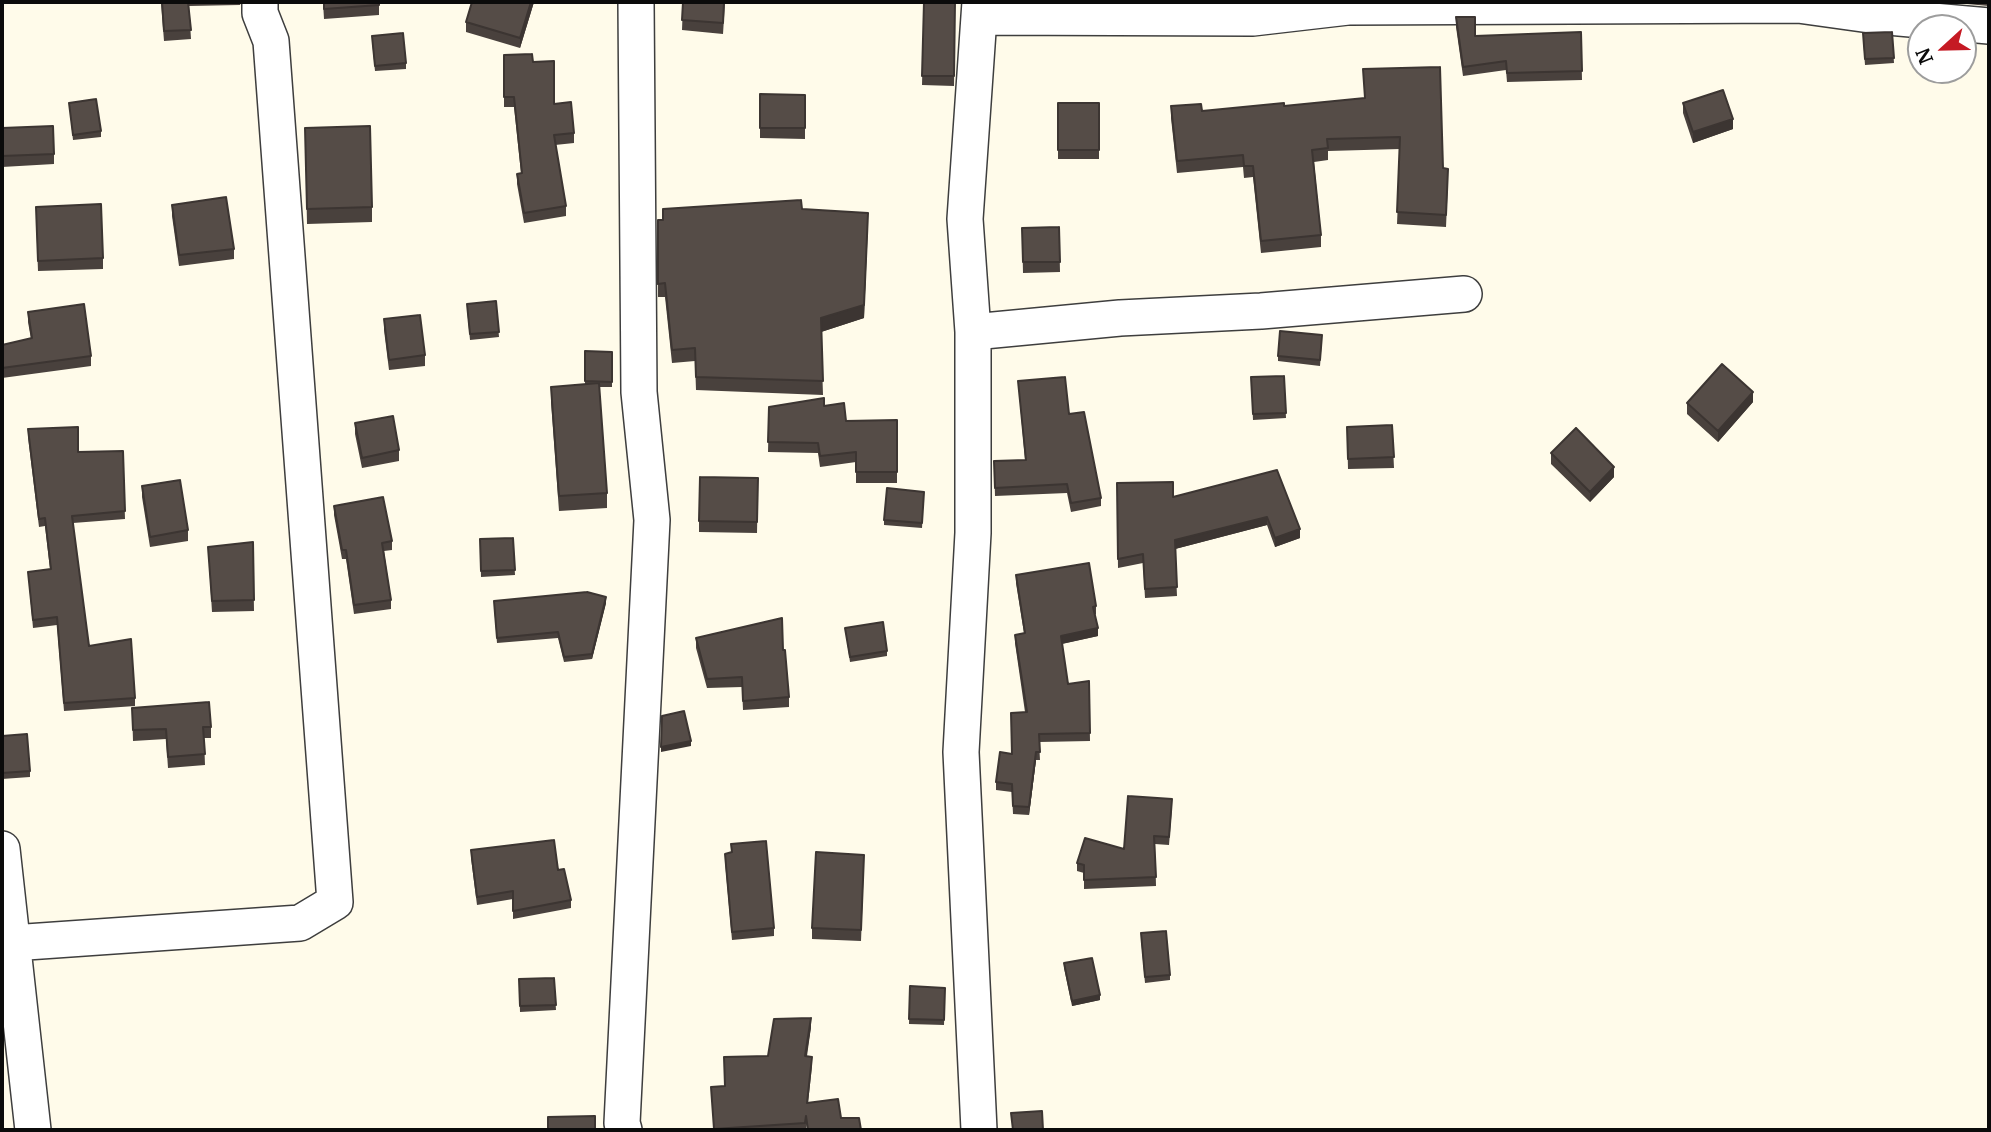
<!DOCTYPE html>
<html>
<head>
<meta charset="utf-8">
<style>
  body { margin:0 }
  #map { position:relative; width:1991px; height:1132px; overflow:hidden; background:#fffbea; font-family:Merriweather,serif }
  canvas { display:block }
  .frame { position:absolute; inset:0; border:4px solid #0b0b0b; pointer-events:none }
  .north { position:absolute; left:1907px; top:14px; width:70px; height:70px; box-sizing:border-box; background:#fff; border:2px solid #9d9d9d; border-radius:50%; rotate:248deg; font-size:19px; font-weight:700; line-height:28px; text-align:center; color:#0b0b0b }
  .north::after { content:''; display:block; margin:auto; width:24px; height:32px; background:#c51a24; clip-path:polygon(50% 0,100% 100%,50% 72%,0 100%) }
</style>
</head>
<body>
<div id="map">
<canvas width="1991" height="1132"></canvas>
<div class="frame"></div>
<div class="north">N</div>
</div>
<script>
const c = document.querySelector('canvas').getContext('2d');
c.lineJoin = 'round';
function shape(rows) {
  const path = new Path2D();
  for (const r of rows) {
    path.moveTo(r[0], r[1]);
    for (let i = 2; i < r.length; i += 2) path.lineTo(r[i], r[i + 1]);
  }
  return path;
}
function strokePath(path, color, width, dash) {
  c.strokeStyle = color;
  c.lineWidth = width;
  c.lineCap = dash ? 'butt' : 'round';
  c.setLineDash(dash || []);
  c.stroke(path);
}
function fill(path, color) {
  c.fillStyle = color;
  c.fill(path, 'evenodd');
}
const minor = shape([
  [980,17,1253,18,1348,7,1798,5,1877,16,1989,26],
  [973,332,1120,318,1261,311,1464,294],
  [2,849,33,1130],
  [12,943,300,923,335,902,271,41,260,13,260,2],
  [624,1130,622,1123,652,520,639,392,636,2],
  [979,1130,961,752,973,533,973,332,965,219,980,2]
]);
const wall = shape([
  [161,2,241,2,240,5,189,6,191,39,164,41],
  [323,2,379,2,379,15,324,19],
  [472,2,534,2,520,48,466,32,466,22],
  [683,2,725,2,723,34,682,30],
  [924,2,955,2,954,86,922,85],
  [1944,2,1989,2,1989,6],
  [1456,17,1475,36,1581,32,1582,80,1507,82,1506,70,1463,76,1456,27],
  [1892,32,1894,63,1865,65,1863,38],
  [372,41,406,63,406,69,375,71],
  [504,55,533,62,554,104,574,133,574,143,555,145,566,206,566,216,524,223,517,184,517,174,521,173,514,107,504,107],
  [760,94,805,95,805,139,760,138],
  [1364,98,1443,168,1448,181,1446,227,1397,224,1400,149,1328,151,1328,160,1314,162,1321,235,1321,247,1261,253,1253,177,1244,178,1243,167,1177,173,1171,118,1171,106,1202,111,1284,106],
  [69,103,101,131,101,137,73,140],
  [1058,103,1099,103,1099,159,1058,159],
  [1683,103,1733,129,1693,143,1683,113],
  [2,128,54,154,54,164,2,167],
  [305,128,372,207,372,222,307,224],
  [172,205,234,249,234,259,179,266,172,216],
  [663,209,802,209,868,226,864,318,821,332,823,395,696,390,695,361,672,363,665,297,658,297,658,220,663,220],
  [36,217,103,258,103,269,38,271],
  [1059,227,1060,272,1023,273,1022,228],
  [496,301,499,337,470,340,467,309],
  [28,312,91,356,91,366,2,378,2,345,31,339,28,322],
  [384,319,425,355,425,366,389,370,384,330],
  [1322,340,1320,366,1278,361,1278,356],
  [585,351,612,352,612,387,599,387,607,493,607,508,559,511,551,402,551,387,585,384],
  [1284,376,1286,418,1253,420,1251,377],
  [1018,381,1101,498,1101,506,1071,512,1067,493,995,496,994,461,1025,460],
  [1753,402,1718,442,1687,414,1687,403],
  [824,406,846,421,897,420,897,483,856,483,856,462,820,467,818,453,768,452,769,407],
  [355,423,399,450,399,461,362,468,355,434],
  [1392,425,1394,468,1348,469,1347,427],
  [28,429,78,452,123,451,125,519,73,523,89,646,135,698,135,706,64,711,57,625,33,628,28,572,50,569,45,526,39,527,28,437],
  [1551,453,1614,477,1590,502,1551,464],
  [1277,470,1300,538,1275,547,1267,525,1175,549,1177,596,1145,598,1143,563,1118,568,1117,483,1173,497],
  [758,478,757,533,699,532,699,521],
  [142,486,188,530,188,541,150,547,142,497],
  [924,492,922,528,884,525,884,520],
  [334,506,392,541,392,550,384,551,391,600,391,609,354,614,346,559,342,559,334,515],
  [513,538,515,575,481,577,480,539],
  [253,542,254,611,212,612,208,547],
  [1016,575,1096,606,1096,614,1095,615,1098,636,1062,644,1068,684,1089,681,1090,741,1039,742,1040,760,1036,760,1029,815,1013,814,1012,792,996,790,996,782,1012,754,1025,712,1015,643,1015,635,1024,633,1016,583],
  [606,603,592,659,564,662,558,638,497,643,494,606],
  [845,628,887,651,887,656,850,662],
  [696,638,783,650,789,697,789,707,743,710,742,687,707,688,696,648],
  [132,708,211,727,211,738,204,738,205,765,168,768,166,739,133,741],
  [2,736,30,771,30,777,2,779],
  [1172,808,1169,845,1155,844,1156,886,1084,889,1084,873,1077,871,1077,863,1124,849],
  [731,844,774,928,774,936,732,940,725,862,725,854,731,853],
  [471,850,558,870,571,900,571,908,513,919,513,899,477,905,471,858],
  [864,865,861,941,812,939,812,928],
  [1141,939,1170,975,1170,980,1145,983],
  [1064,963,1100,1000,1072,1006,1064,968],
  [554,978,556,1010,520,1012,519,979],
  [910,986,945,988,944,1025,909,1024],
  [811,1027,807,1056,812,1066,808,1103,841,1118,861,1130,807,1130,806,1124,806,1130,714,1130,711,1087,725,1086]
]);
const shadedWall = shape([
  [531,2,534,2,520,48,520,38],
  [1733,119,1733,129,1693,143,1693,132],
  [868,213,864,318,821,332,821,318],
  [1753,392,1753,402,1718,442,1718,431],
  [1614,467,1614,477,1590,502,1590,492],
  [1267,517,1267,525,1175,549,1175,540],
  [1300,529,1300,538,1275,547,1275,538],
  [606,597,606,603,592,659,592,654],
  [1098,628,1098,636,1061,644,1061,636],
  [691,741,691,746,661,752,661,747],
  [1036,752,1036,760,1029,815,1029,807],
  [1100,995,1100,1000,1072,1006,1072,1001],
  [811,1018,811,1027,805,1065,805,1056]
]);
const building = shape([
  [162,2,188,2,191,30,164,31,162,2],
  [324,2,379,2,379,5,324,9,324,2],
  [472,2,531,2,520,38,466,22,472,2],
  [683,2,724,2,723,23,682,20,683,2],
  [924,2,955,2,954,76,922,76,924,2],
  [1456,17,1475,17,1475,36,1581,32,1582,71,1507,73,1506,61,1463,67,1456,17],
  [1892,32,1894,58,1865,59,1863,33,1892,32],
  [403,33,406,63,375,66,372,36,403,33],
  [532,54,533,62,554,61,554,104,571,102,574,133,554,135,566,206,524,213,517,174,522,173,514,97,504,97,504,55,532,54],
  [1440,67,1443,168,1448,169,1446,215,1397,212,1400,137,1327,139,1328,148,1312,150,1321,235,1261,241,1253,166,1244,166,1243,155,1177,161,1171,106,1201,104,1202,111,1284,103,1284,106,1365,98,1363,69,1440,67],
  [1723,90,1733,119,1693,132,1683,103,1723,90],
  [760,94,805,95,805,128,760,128,760,94],
  [96,99,101,131,73,135,69,103,96,99],
  [1058,103,1099,103,1099,150,1058,150,1058,103],
  [53,126,54,154,2,156,2,128,53,126],
  [370,126,372,207,307,209,305,128,370,126],
  [226,197,234,249,179,255,172,205,226,197],
  [801,200,802,209,868,213,864,305,821,318,823,381,696,377,695,348,672,350,665,283,658,284,658,220,663,220,663,209,801,200],
  [101,204,103,258,38,261,36,207,101,204],
  [1059,227,1060,262,1023,262,1022,228,1059,227],
  [496,301,499,332,470,334,467,304,496,301],
  [84,304,91,356,2,368,2,345,32,338,28,312,84,304],
  [420,315,425,355,389,360,384,319,420,315],
  [1280,331,1322,335,1320,360,1278,356,1280,331],
  [585,351,612,352,612,382,585,381,585,351],
  [1722,364,1753,392,1718,431,1687,403,1722,364],
  [1284,376,1286,413,1253,414,1251,377,1284,376],
  [1065,377,1069,414,1084,412,1101,498,1071,503,1067,484,995,488,994,461,1026,460,1018,381,1065,377],
  [599,383,607,493,559,496,551,387,599,383],
  [824,398,824,406,844,403,846,421,897,420,897,472,856,472,856,452,820,456,818,443,768,442,769,407,824,398],
  [393,416,399,450,362,458,355,423,393,416],
  [1392,425,1394,457,1348,459,1347,427,1392,425],
  [78,427,78,452,123,451,125,511,72,516,89,646,131,639,135,698,64,703,57,617,33,620,28,572,51,569,45,518,39,519,28,429,78,427],
  [1576,428,1614,467,1590,492,1551,453,1576,428],
  [1277,470,1300,529,1275,538,1267,517,1175,540,1177,587,1145,589,1143,554,1118,559,1117,483,1173,482,1173,497,1277,470],
  [700,477,758,478,757,522,699,521,700,477],
  [180,480,188,530,150,537,142,486,180,480],
  [887,488,924,492,922,523,884,520,887,488],
  [383,497,392,541,382,543,391,600,354,605,346,550,342,550,334,506,383,497],
  [513,538,515,570,481,571,480,539,513,538],
  [253,542,254,600,212,601,208,547,253,542],
  [1089,563,1096,606,1093,607,1098,628,1061,636,1068,684,1089,681,1090,733,1039,734,1040,752,1036,752,1029,807,1013,806,1012,784,996,782,1000,752,1012,754,1011,713,1027,712,1015,635,1025,633,1016,575,1089,563],
  [587,592,606,597,592,654,564,657,558,632,497,638,494,601,587,592],
  [782,618,783,650,785,650,789,697,743,701,742,677,707,679,696,638,782,618],
  [883,622,887,651,850,657,845,628,883,622],
  [209,702,211,727,203,727,205,754,168,757,166,729,133,730,132,708,209,702],
  [684,711,691,741,661,747,662,716,684,711],
  [27,734,30,771,2,773,2,736,27,734],
  [1128,796,1172,799,1169,837,1154,836,1156,877,1084,880,1084,865,1077,863,1085,838,1124,849,1128,796],
  [554,840,558,870,564,869,571,900,513,911,513,891,477,897,471,850,554,840],
  [766,841,774,928,732,932,725,854,732,852,731,844,766,841],
  [816,852,864,855,861,930,812,928,816,852],
  [1166,931,1170,975,1145,977,1141,933,1166,931],
  [1092,958,1100,995,1072,1001,1064,963,1092,958],
  [554,978,556,1005,520,1006,519,979,554,978],
  [910,986,945,988,944,1020,909,1019,910,986],
  [811,1018,805,1056,812,1057,807,1103,838,1099,841,1118,859,1118,861,1130,808,1130,806,1116,805,1123,714,1129,711,1087,725,1086,724,1057,768,1056,774,1019,811,1018],
  [1042,1111,1043,1130,1013,1130,1011,1113,1042,1111],
  [595,1116,595,1130,548,1130,548,1117,595,1116]
]);
strokePath(minor, '#3e3e3e', 38);
strokePath(minor, '#fff', 35);
fill(wall, '#49413d');
fill(shadedWall, '#3c3532');
fill(building, '#554c47');
strokePath(building, '#3c3532', 2);
</script>
</body>
</html>
